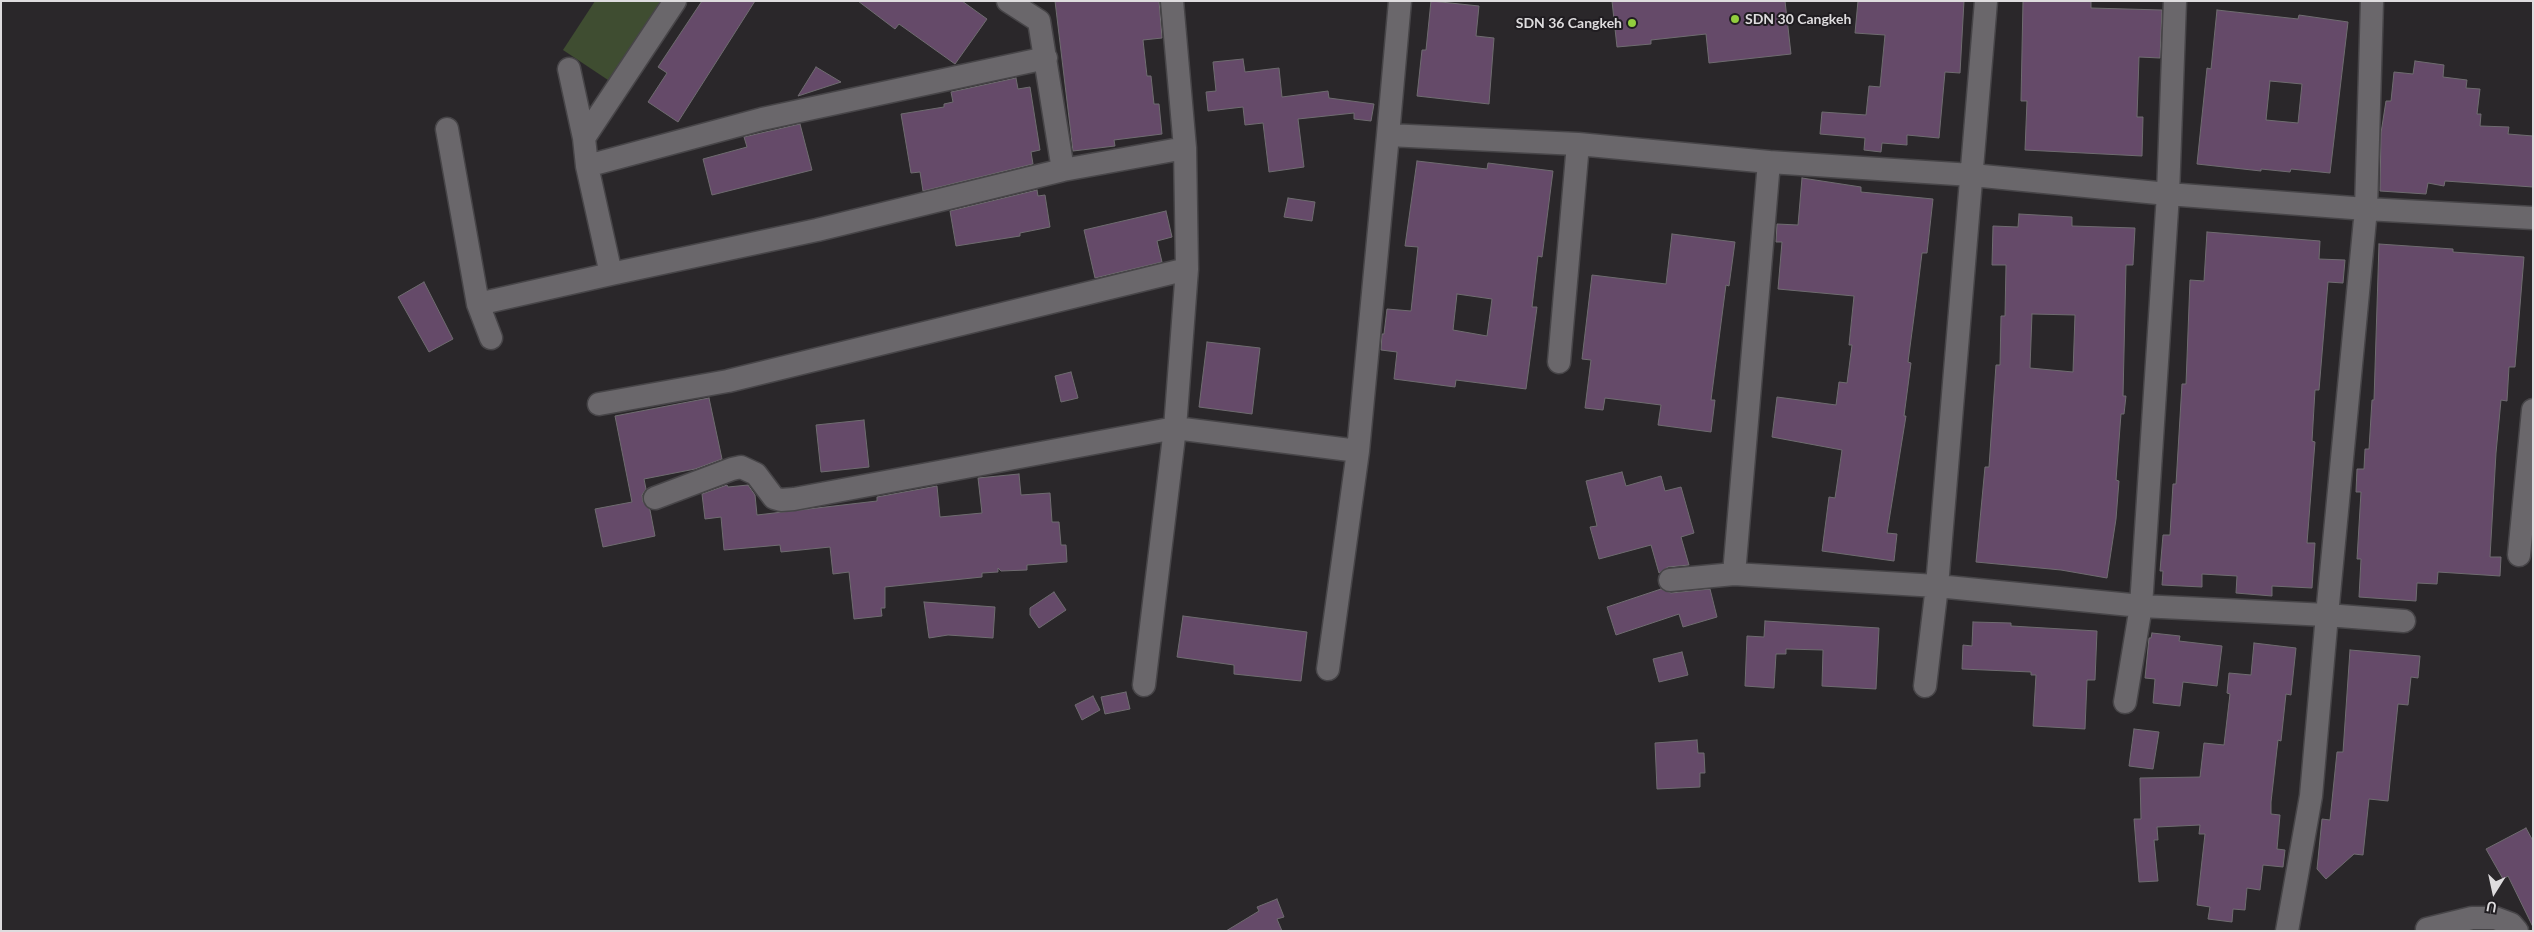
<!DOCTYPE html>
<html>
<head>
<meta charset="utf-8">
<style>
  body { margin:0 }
  #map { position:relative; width:2534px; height:932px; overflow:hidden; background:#2a272a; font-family:Lato,sans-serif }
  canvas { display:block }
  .frame { position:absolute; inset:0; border:2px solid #dedcde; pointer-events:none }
  .north { position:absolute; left:2469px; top:867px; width:50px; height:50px; -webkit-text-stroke:4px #201d21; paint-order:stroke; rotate:190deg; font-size:14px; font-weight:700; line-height:20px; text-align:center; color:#dedcde }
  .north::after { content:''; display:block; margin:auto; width:18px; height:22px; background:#dedcde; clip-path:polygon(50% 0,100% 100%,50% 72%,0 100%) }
</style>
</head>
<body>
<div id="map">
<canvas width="2534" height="932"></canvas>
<div class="frame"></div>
<div class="north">U</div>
</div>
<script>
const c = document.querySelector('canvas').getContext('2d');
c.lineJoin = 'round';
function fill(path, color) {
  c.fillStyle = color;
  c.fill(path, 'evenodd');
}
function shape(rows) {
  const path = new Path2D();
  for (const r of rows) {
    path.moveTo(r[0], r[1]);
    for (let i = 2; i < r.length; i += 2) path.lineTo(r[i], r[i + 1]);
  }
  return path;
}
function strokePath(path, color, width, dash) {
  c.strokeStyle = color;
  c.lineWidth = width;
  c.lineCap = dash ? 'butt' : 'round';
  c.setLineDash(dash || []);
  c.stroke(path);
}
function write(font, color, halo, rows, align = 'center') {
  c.font = font + ' Lato,sans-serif';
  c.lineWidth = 4;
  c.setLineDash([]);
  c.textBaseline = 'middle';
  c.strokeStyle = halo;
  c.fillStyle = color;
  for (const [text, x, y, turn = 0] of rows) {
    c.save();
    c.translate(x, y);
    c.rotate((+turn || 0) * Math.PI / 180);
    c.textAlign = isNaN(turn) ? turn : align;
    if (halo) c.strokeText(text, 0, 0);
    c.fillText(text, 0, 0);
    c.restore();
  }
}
const green = shape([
  [595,1,662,1,611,82,563,50]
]);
const building = shape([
  [702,1,755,1,678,122,648,102,667,73,658,67,702,1],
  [858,1,962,1,987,19,955,64,899,24,895,29,858,1],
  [1055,1,1159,1,1162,38,1143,40,1147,76,1151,76,1154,104,1159,104,1162,134,1114,140,1115,146,1073,151,1055,1],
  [1431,1,1479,6,1476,36,1494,38,1489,104,1417,96,1422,50,1426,50,1431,1],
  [1612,1,1785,1,1791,54,1709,63,1706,34,1651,40,1651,44,1617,47,1612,1],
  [1858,1,1964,1,1960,73,1945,72,1939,138,1907,135,1907,145,1882,143,1881,152,1864,150,1865,138,1820,134,1822,112,1866,115,1869,86,1880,87,1885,35,1855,33,1858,1],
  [2023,1,2091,1,2091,8,2162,10,2160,58,2139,57,2137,117,2143,117,2142,156,2025,150,2027,101,2021,101,2023,1],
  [2217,10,2298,19,2299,15,2348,22,2330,173,2291,169,2290,172,2261,169,2261,171,2197,164,2207,68,2211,69,2217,10],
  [2270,81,2302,84,2298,123,2266,120,2270,81],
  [1243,59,1245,72,1279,68,1282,97,1328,91,1329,98,1374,104,1371,121,1354,119,1354,113,1298,119,1304,167,1269,172,1263,123,1245,125,1243,107,1208,111,1206,92,1216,91,1213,62,1243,59],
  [2415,61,2444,65,2443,77,2467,80,2466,88,2480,89,2477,114,2481,114,2480,126,2509,127,2508,134,2533,136,2533,187,2445,181,2444,186,2428,183,2426,194,2380,191,2381,133,2386,101,2391,101,2394,72,2413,74,2415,61],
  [816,67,841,82,798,96,816,67],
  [1016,78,1018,89,1030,87,1040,150,1031,152,1033,164,923,191,920,172,911,173,901,114,944,107,944,104,953,102,951,92,1016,78],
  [800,124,812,170,712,195,703,159,747,147,744,137,800,124],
  [1417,161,1487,169,1488,163,1553,171,1542,257,1538,256,1532,307,1537,307,1526,389,1456,380,1455,387,1394,379,1397,352,1381,350,1382,334,1384,334,1387,309,1411,311,1418,247,1405,246,1417,161],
  [1457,294,1492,299,1487,336,1453,330,1457,294],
  [1802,178,1861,187,1861,192,1933,199,1927,253,1922,253,1917,294,1908,362,1911,363,1904,416,1906,416,1887,533,1897,534,1894,561,1822,551,1829,497,1835,498,1842,450,1772,437,1777,397,1836,405,1839,382,1847,383,1852,345,1849,345,1854,296,1778,289,1782,242,1776,242,1777,224,1798,225,1802,178],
  [1037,190,1038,196,1045,195,1050,227,1020,233,1020,236,956,246,950,211,1037,190],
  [1288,198,1315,202,1312,221,1284,217,1288,198],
  [1166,211,1172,237,1157,241,1162,262,1095,278,1084,230,1166,211],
  [2019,214,2072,217,2072,226,2135,228,2133,265,2126,265,2123,396,2126,396,2124,414,2121,414,2116,480,2119,481,2116,519,2107,578,2061,570,1976,562,1985,467,1989,467,1996,365,2000,365,2001,316,2005,316,2006,265,1992,265,1993,226,2018,227,2019,214],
  [2032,314,2075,315,2073,372,2030,368,2032,314],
  [2207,232,2320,241,2319,259,2345,260,2343,283,2328,282,2319,390,2315,390,2312,441,2315,442,2307,543,2315,543,2312,588,2272,586,2272,596,2236,593,2237,576,2202,574,2202,587,2162,585,2163,571,2160,571,2163,535,2170,535,2173,484,2176,484,2182,384,2186,384,2190,280,2204,281,2207,232],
  [1672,234,1735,242,1729,286,1726,285,1711,400,1715,400,1711,432,1658,425,1661,405,1605,398,1603,410,1585,408,1591,360,1582,359,1592,275,1666,284,1672,234],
  [2379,244,2453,249,2453,252,2524,257,2515,367,2509,367,2507,401,2501,400,2496,453,2490,557,2501,557,2500,576,2438,572,2437,584,2417,583,2416,601,2359,597,2361,559,2357,559,2361,492,2356,492,2357,469,2364,469,2365,449,2369,449,2372,400,2374,400,2379,244],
  [424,282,453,339,429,352,398,297,424,282],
  [1207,342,1260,348,1252,414,1199,407,1207,342],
  [1071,372,1078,398,1061,402,1055,376,1071,372],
  [709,398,722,459,695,469,644,479,646,489,642,495,643,502,650,510,655,536,603,547,595,509,632,502,615,416,709,398],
  [864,420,869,467,821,472,816,425,864,420],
  [1622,472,1626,486,1661,476,1665,491,1681,487,1694,533,1681,537,1689,565,1668,567,1659,573,1651,545,1599,559,1590,527,1597,526,1586,481,1622,472],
  [1019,474,1021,495,1050,493,1052,522,1059,522,1061,545,1066,545,1067,562,1027,565,1027,570,1001,571,998,568,998,572,982,573,982,577,885,587,885,608,881,608,882,616,854,619,849,572,833,574,830,547,781,552,780,545,724,550,721,517,705,519,702,494,727,485,728,487,748,485,755,495,757,515,877,501,877,497,937,486,940,517,982,513,978,478,1019,474],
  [1661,589,1671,593,1710,589,1717,617,1683,627,1679,614,1616,635,1607,607,1661,589],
  [1054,592,1066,610,1039,628,1030,615,1030,608,1054,592],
  [924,602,995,607,993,638,948,635,929,638,924,602],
  [1183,616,1307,632,1301,681,1234,674,1234,665,1177,657,1183,616],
  [1765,621,1879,628,1876,689,1822,686,1823,650,1786,649,1786,654,1776,654,1774,688,1745,686,1747,636,1764,637,1765,621],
  [1973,622,2011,623,2011,626,2097,631,2095,680,2087,680,2085,729,2033,726,2036,675,2031,675,2031,672,1962,669,1963,645,1972,646,1973,622],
  [2152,633,2180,636,2179,641,2222,646,2217,686,2183,682,2180,706,2153,703,2155,679,2145,678,2149,638,2151,638,2152,633],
  [2254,643,2296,648,2291,695,2286,694,2281,741,2278,740,2271,802,2271,814,2280,815,2277,849,2285,850,2283,867,2263,865,2260,890,2247,888,2245,910,2233,909,2232,922,2208,919,2210,907,2197,905,2205,834,2199,834,2200,825,2157,827,2158,840,2154,840,2158,881,2139,882,2134,819,2141,819,2140,778,2200,777,2204,743,2224,745,2230,694,2227,693,2229,673,2251,675,2254,643],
  [2350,650,2420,656,2418,678,2411,677,2408,705,2398,704,2388,801,2369,799,2363,855,2354,854,2326,879,2317,869,2322,819,2330,820,2337,752,2343,752,2350,650],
  [1682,652,1688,675,1659,682,1653,659,1682,652],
  [1126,692,1130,709,1105,714,1101,697,1126,692],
  [1093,696,1100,710,1082,720,1075,705,1093,696],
  [2134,729,2159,732,2153,769,2129,766,2134,729],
  [1697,740,1698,753,1704,753,1705,773,1700,773,1700,787,1657,789,1655,743,1697,740],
  [2526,828,2533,841,2533,927,2508,876,2503,879,2486,849,2526,828],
  [1277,899,1284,917,1277,919,1282,931,1226,931,1259,911,1257,907,1277,899]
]);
const minor = shape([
  [675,1,584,138,587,166,611,274,817,230,1063,170,1039,21,1008,1],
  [1172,1,1185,148,1187,269],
  [2372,1,2366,209,2327,615,2141,606,1937,586,1734,574,1769,162,1972,175,2168,194,2366,209,2533,218],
  [569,69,584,138],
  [447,129,478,304,491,338],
  [1388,135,1400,1],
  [587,166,762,119,1046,58],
  [1063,170,1185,148],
  [478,304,611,274],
  [1559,362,1578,144],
  [599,404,728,381,1187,269,1175,428,1144,685],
  [655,498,732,469,741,467,756,474,774,498,781,500,794,499,1175,428,1358,451],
  [2519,555,2533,410],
  [1670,580,1734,574],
  [1328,669,1358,451,1388,135,1578,144,1769,162],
  [1925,686,1937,586,1986,1],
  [2125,702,2141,606,2168,194,2175,1],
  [2427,929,2472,918,2495,918,2511,924,2517,931],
  [2287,931,2311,796,2327,615,2404,621]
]);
const markers = [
  [1735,19,5,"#92cd3e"],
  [1632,23,5,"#92cd3e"]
];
const poiNames = [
  ["SDN 30 Cangkeh",1745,19],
  ["SDN 36 Cangkeh",1622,23,"right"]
];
fill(green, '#3f4d31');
fill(building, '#654a69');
strokePath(building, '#6f6c70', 1);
strokePath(minor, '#474548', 25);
strokePath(minor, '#6a676b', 22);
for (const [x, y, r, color] of markers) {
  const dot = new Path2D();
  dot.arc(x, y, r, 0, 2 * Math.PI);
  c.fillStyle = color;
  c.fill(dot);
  strokePath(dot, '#201d21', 2);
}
write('bold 14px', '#dedcde', '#201d21', poiNames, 'left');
</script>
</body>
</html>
